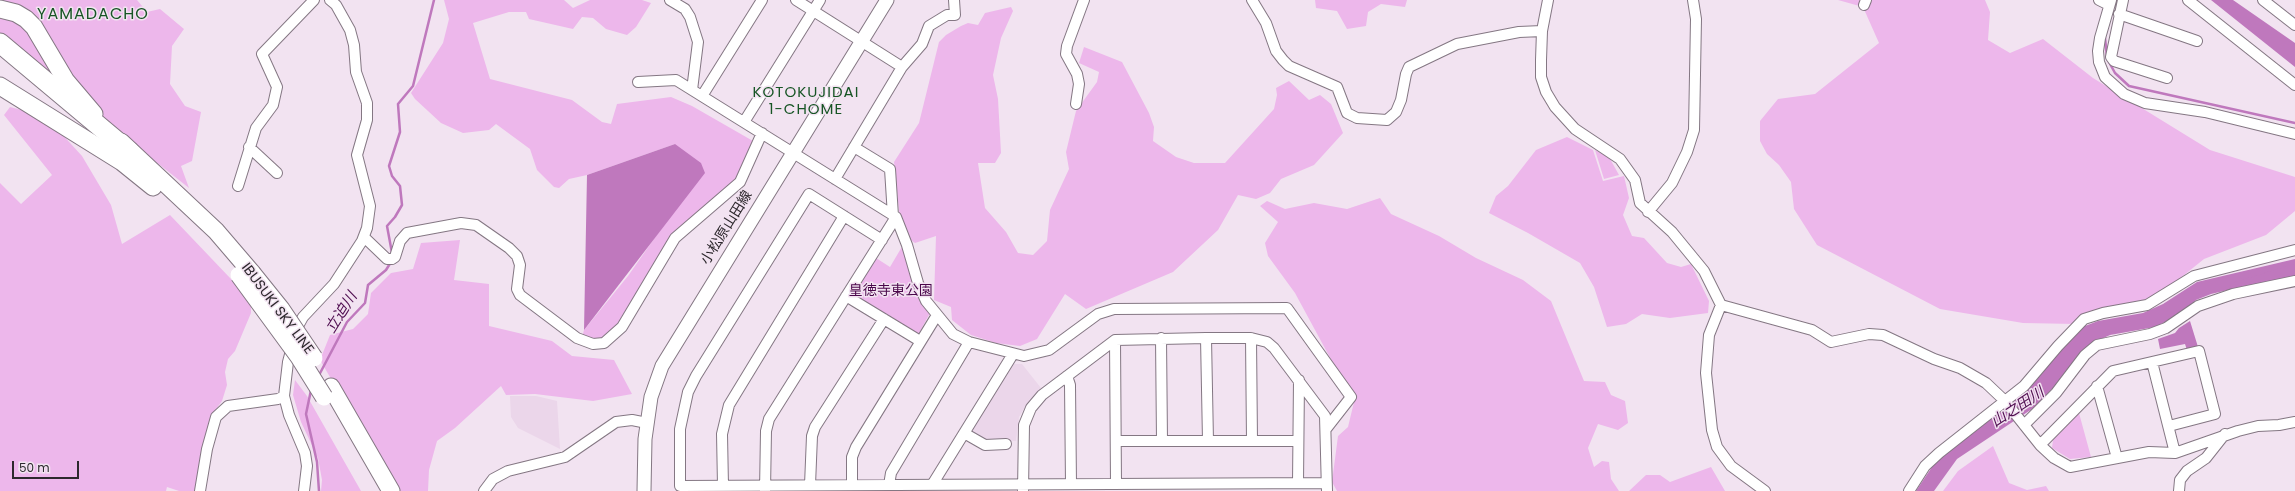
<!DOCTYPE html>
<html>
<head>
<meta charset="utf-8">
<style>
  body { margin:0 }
  #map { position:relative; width:2295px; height:491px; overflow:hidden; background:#f2e3f1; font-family:Poppins,sans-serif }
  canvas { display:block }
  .scale { position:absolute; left:12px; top:461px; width:67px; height:18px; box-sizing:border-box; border:2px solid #2d282d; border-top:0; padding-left:5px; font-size:12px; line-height:14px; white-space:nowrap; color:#2d282d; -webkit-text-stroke:3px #f2e3f1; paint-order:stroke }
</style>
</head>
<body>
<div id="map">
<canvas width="2295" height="491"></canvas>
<div class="scale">50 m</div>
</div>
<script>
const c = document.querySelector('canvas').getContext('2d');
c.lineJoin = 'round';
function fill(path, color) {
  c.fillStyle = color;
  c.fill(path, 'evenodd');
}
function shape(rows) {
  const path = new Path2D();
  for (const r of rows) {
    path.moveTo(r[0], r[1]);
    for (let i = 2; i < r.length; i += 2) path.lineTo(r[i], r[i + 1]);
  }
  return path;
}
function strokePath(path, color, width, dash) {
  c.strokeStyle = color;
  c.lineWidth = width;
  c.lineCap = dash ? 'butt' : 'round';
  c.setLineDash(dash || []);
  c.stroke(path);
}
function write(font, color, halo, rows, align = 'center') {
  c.font = font + ' Poppins,"Noto Sans JP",sans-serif';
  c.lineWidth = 3;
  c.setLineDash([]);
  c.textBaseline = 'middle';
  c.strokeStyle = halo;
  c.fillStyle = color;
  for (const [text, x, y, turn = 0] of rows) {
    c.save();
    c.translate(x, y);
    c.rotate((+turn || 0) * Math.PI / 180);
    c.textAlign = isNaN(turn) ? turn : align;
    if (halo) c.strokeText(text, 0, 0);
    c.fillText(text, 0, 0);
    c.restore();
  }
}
const built = shape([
  [1014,364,1022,364,1041,388,1026,405,1019,417,1016,441,989,440,980,438,973,433,972,429],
  [510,396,536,396,557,401,560,449,518,428,511,417]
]);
const green = shape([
  [0,0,137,0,147,12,160,9,184,29,172,46,170,84,185,106,201,112,192,161,181,166,189,188,94,113,0,34],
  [444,0,564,0,573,8,590,0,642,0,651,3,636,27,627,35,606,29,593,18,582,17,573,29,529,19,526,12,509,12,473,23,490,79,572,100,602,122,611,124,617,104,671,97,692,106,753,141,739,181,674,240,622,323,596,348,580,345,584,330,628,276,670,216,675,144,587,175,569,179,559,188,554,187,537,170,530,149,496,124,489,130,463,133,441,123,415,99,411,93,443,43,449,19],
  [1315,0,1407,0,1405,7,1381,4,1368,12,1366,26,1347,29,1337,11,1316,8],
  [1838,0,1985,0,1990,12,1988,40,2010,53,2043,39,2093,78,2210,150,2295,177,2295,211,2266,235,2204,259,2158,296,2076,324,2023,323,1940,309,1817,245,1794,209,1791,182,1779,165,1767,154,1760,141,1760,121,1778,99,1815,94,1879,43,1863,7],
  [1011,7,1013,11,1001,38,993,75,998,99,1001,153,995,163,978,163,985,208,1006,232,1018,253,1033,255,1047,241,1050,210,1069,169,1066,152,1076,111,1097,82,1099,72,1079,63,1084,47,1122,62,1149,113,1154,127,1153,141,1176,157,1194,163,1225,163,1274,109,1277,95,1276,88,1289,81,1309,100,1320,95,1331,104,1343,133,1314,165,1281,179,1270,193,1256,199,1238,195,1218,230,1173,272,1086,309,1065,294,1037,339,1020,346,996,343,971,335,952,320,951,307,934,300,936,236,915,243,908,238,900,220,894,162,919,123,939,42,946,35,961,26,968,23,978,25,985,13],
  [10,107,30,112,60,132,82,156,111,205,122,244,170,215,251,300,251,313,235,351,228,359,225,372,227,385,222,401,211,416,197,484,194,491,179,491,167,487,166,491,0,491,0,183,21,204,52,175,4,115],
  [1567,137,1593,150,1603,181,1624,176,1629,198,1623,215,1632,236,1644,238,1667,263,1681,267,1691,264,1709,301,1708,313,1670,318,1642,314,1626,324,1607,327,1594,287,1580,263,1528,233,1489,213,1496,196,1508,186,1536,150],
  [1595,150,1609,157,1619,175,1604,179],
  [1380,198,1391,214,1439,236,1476,258,1523,280,1551,301,1584,381,1605,382,1611,395,1625,401,1628,423,1618,430,1598,424,1588,448,1594,467,1602,461,1609,462,1611,479,1619,491,1337,491,1332,482,1338,436,1348,427,1354,402,1295,293,1268,256,1265,243,1278,222,1260,206,1267,201,1285,209,1314,203,1347,209],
  [460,240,454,280,489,284,489,326,552,341,572,356,614,360,632,394,593,401,535,394,506,395,501,386,455,428,437,441,429,470,428,491,397,491,320,360,330,335,353,329,368,314,371,293,391,273,413,269,421,243],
  [903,245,930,313,918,335,854,296,853,292,874,259,876,258,890,267],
  [295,380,307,396,361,491,321,491,322,480,318,458,301,422,293,395],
  [2079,413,2091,457,2070,459,2052,448,2053,440],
  [1993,446,2009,483,2027,490,2046,486,2049,491,1943,491,1958,471],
  [1711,467,1725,491,1629,491,1646,475,1660,475,1670,482]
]);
const water = shape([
  [2211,0,2233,0,2295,43,2295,67],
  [675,144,701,163,705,173,584,330,587,175],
  [2295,259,2295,274,2211,294,2196,300,2179,315,2155,327,2110,335,2097,341,2035,407,1957,459,1934,491,1916,491,1932,467,1947,451,2025,392,2072,337,2085,326,2098,321,2143,313,2163,304,2197,282],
  [2190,321,2198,347,2187,350,2185,344,2160,349,2158,339,2175,333,2179,328]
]);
const stream = shape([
  [2105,38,2107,57],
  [2109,62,2115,73,2129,86,2295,123],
  [392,253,387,226,395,217,402,205,400,186,392,176,389,166,400,132,398,104,413,86,434,0],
  [318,377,347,322,365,303,368,285,386,270,391,262],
  [311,390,306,414,317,462,319,491]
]);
const river = shape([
  [2237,290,2295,272]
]);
const minor = shape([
  [670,0,685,9,690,17,698,42,692,90],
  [796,0,902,67],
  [1252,0,1266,23,1276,51,1283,60,1289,66,1337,87,1347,113,1357,118,1387,120,1396,112,1401,100,1406,74,1409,67,1457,44,1519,32,1542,31],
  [1548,0,1542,31,1541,60,1541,77,1546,92,1555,107,1575,129,1620,159,1635,180,1640,203,1672,232,1704,271,1721,305,1709,335,1706,373,1712,430,1717,447,1731,466,1765,491],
  [2099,0,2109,5],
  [2111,0,2100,38,2098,51,2099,62,2105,77,2124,94,2145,103,2205,112,2295,134],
  [2123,0,2111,57,2114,61,2167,78],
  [2188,0,2295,85],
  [2263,0,2295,25],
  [1864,5,1866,0],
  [2119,14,2197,41],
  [638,82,676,80,896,217,907,245,918,283,926,301,953,334,969,342,1024,356,1049,350,1098,314,1114,309,1287,308,1351,397,1326,429],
  [702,96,762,0],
  [1076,104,1079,84,1077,74,1066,54,1067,46,1084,0],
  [744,122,820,0],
  [249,147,277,173],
  [854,147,890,169,893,216],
  [835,179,902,67,922,44,929,26,947,15,955,15,954,0],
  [238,186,256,128,273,105,277,87,262,54,314,0],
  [1648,212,1672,183,1687,152,1694,130,1696,19,1693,0],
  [364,237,387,259,392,259,395,257,400,241,407,233,461,223,476,225,509,248,517,256,520,265,517,289,520,295,577,338,593,344,604,343,622,327,675,238,740,182,762,133],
  [882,240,809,194,696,376,688,392,680,429,680,486,1326,483],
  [846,296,920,341],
  [1721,305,1812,330,1831,342,1869,334,1883,335,1934,359,1960,368,1986,383,2005,401,2040,445,2054,458,2070,467,2149,452,2175,453,2238,431,2258,426,2279,425,2295,422],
  [1161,338,1162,441],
  [1206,338,1208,441],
  [1251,338,1252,441],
  [1115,340,1116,484],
  [2152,362,2175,453],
  [1067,376,1070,385,1071,484],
  [2097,386,2117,458],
  [2024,425,2056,393,2085,355,2097,345,2150,334,2166,328,2198,306,2233,294,2295,281],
  [964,433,985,445,1006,444],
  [1116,441,1298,441],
  [2040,445,2113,371,2199,351,2215,414,2169,426],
  [1298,483,1299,380],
  [810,485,812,436,815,427,884,319],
  [852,485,852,457,856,447,937,315],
  [889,485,891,473,969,342],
  [932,485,1013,354],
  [723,486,722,434,729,405,844,216],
  [200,491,207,449,216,417,228,406,278,399,284,396],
  [304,491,307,466,305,453,289,415,284,396,288,362,297,328,303,317,334,284,362,241,367,228,370,206,357,155,367,120,367,103,356,72,354,45,350,30,336,5,330,0],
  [484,491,493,479,508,471,565,457,616,422,632,420,647,423],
  [765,491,766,431,769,419,896,217],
  [1023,491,1024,425,1031,408,1042,395,1115,340,1206,338,1251,338,1267,342,1274,348,1325,416,1327,491],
  [1909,491,1925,466,1939,453,2024,386,2058,346,2084,319,2103,313,2147,305,2194,276,2295,250],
  [2179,491,2180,480,2187,471,2206,458,2225,434]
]);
const tertiary = shape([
  [644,491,645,439,651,397,662,366,887,0]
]);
const primary = shape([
  [0,9,16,13,26,19,34,27,66,81,94,114],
  [0,86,122,162,153,187],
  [121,142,216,231,252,273],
  [331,387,391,491]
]);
const motorway = shape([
  [0,43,130,152]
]);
const primaryBridge = shape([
  [252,273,281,309,314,358],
  [239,275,299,357,324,397]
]);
const streetNames = [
  ["小松原山田線",727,228,-58],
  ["IBUSUKI SKY LINE",277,309,53]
];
const parkNames = [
  ["皇徳寺東公園",891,291]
];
const neighbourhoodNames = [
  ["KOTOKUJIDAI",806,93],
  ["1-CHOME",806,110]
];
const waterNames = [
  ["立迫川",342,313,-58],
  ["山之田川",2018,408,-33]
];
const quarterNames = [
  ["YAMADACHO",93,15]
];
fill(built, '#ebd6ea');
fill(green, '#edb7eb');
fill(water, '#bf78bd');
strokePath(stream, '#bf78bd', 2.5);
strokePath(river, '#bf78bd', 16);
strokePath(minor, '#847783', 12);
strokePath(tertiary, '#847783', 15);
strokePath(primary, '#847783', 19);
strokePath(motorway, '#847783', 21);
strokePath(minor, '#fff', 10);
strokePath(tertiary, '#fff', 13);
strokePath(primary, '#fff', 17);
strokePath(motorway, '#fff', 19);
strokePath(primaryBridge, '#847783', 19, []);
strokePath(primaryBridge, '#fff', 17);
write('14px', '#2d282d', '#f2e3f1', streetNames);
write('14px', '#4a074b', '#f2e3f1', parkNames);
c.letterSpacing = '1px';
write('15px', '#175525', '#f2e3f1', neighbourhoodNames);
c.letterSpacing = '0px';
write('italic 15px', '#4f0d50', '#f2e3f1', waterNames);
c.letterSpacing = '1px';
write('16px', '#175525', '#f2e3f1', quarterNames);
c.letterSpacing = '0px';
</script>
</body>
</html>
